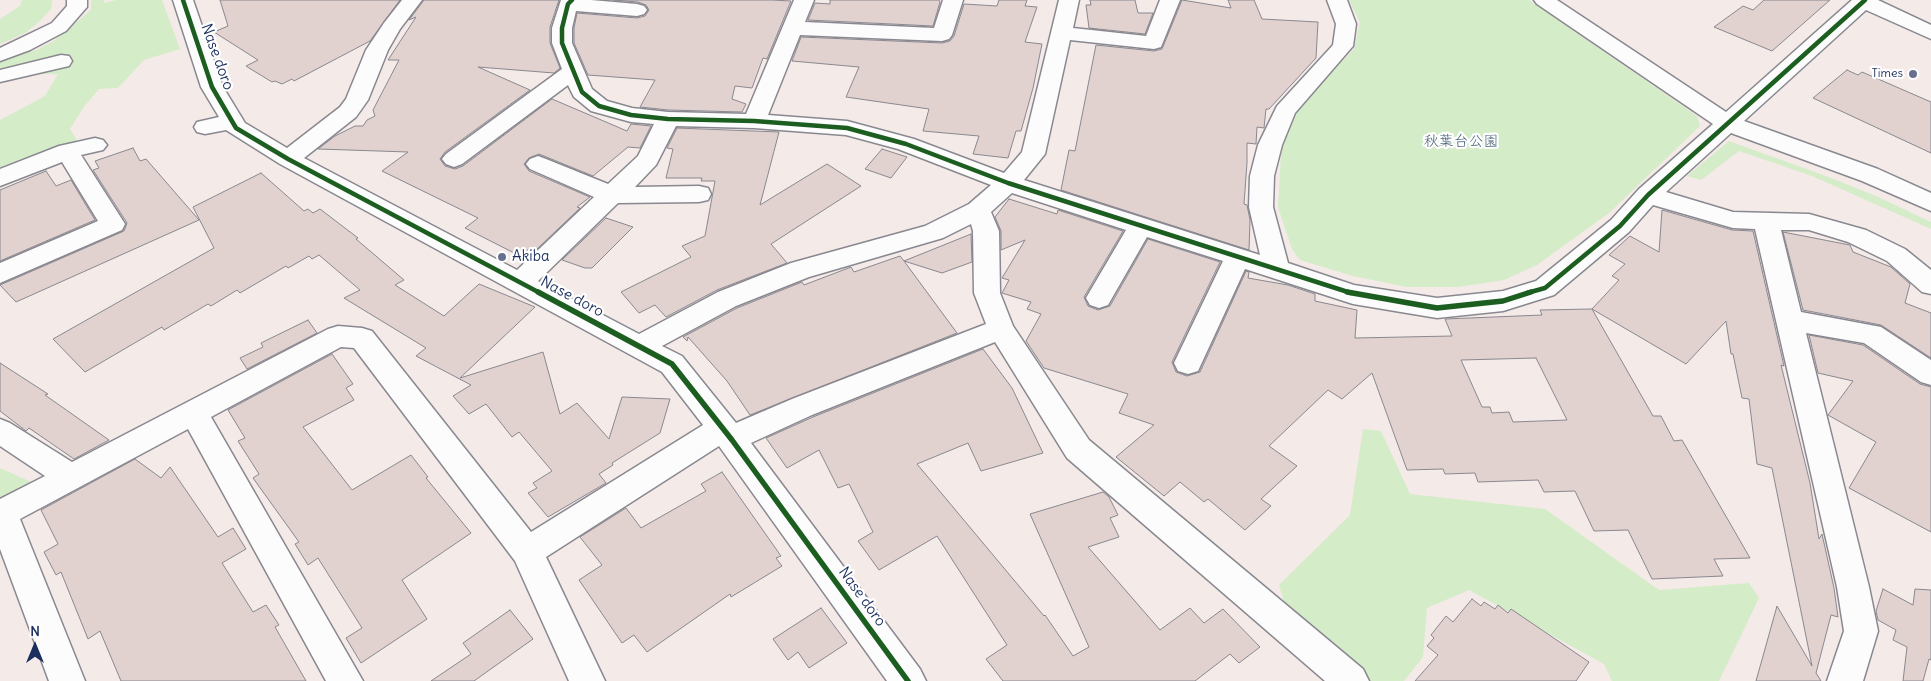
<!DOCTYPE html>
<html>
<head>
<meta charset="utf-8">
<style>
  body { margin:0 }
  #map { position:relative; width:1931px; height:681px; overflow:hidden; background:#f4eae8; font-family:Delius,sans-serif }
  canvas { display:block }
  .north { position:absolute; left:10px; top:621px; width:50px; height:50px; -webkit-text-stroke:4px #fff; paint-order:stroke; rotate:0deg; font-size:14px; font-weight:700; line-height:20px; text-align:center; color:#1b2f5e }
  .north::after { content:''; display:block; margin:auto; width:18px; height:22px; background:#1b2f5e; clip-path:polygon(50% 0,100% 100%,50% 72%,0 100%) }
</style>
</head>
<body>
<div id="map">
<canvas width="1931" height="681"></canvas>
<div class="north">N</div>
</div>
<script>
const c = document.querySelector('canvas').getContext('2d');
c.lineJoin = 'round';
function fill(path, color) {
  c.fillStyle = color;
  c.fill(path, 'evenodd');
}
function shape(rows) {
  const path = new Path2D();
  for (const r of rows) {
    path.moveTo(r[0], r[1]);
    for (let i = 2; i < r.length; i += 2) path.lineTo(r[i], r[i + 1]);
  }
  return path;
}
function strokePath(path, color, width, dash) {
  c.strokeStyle = color;
  c.lineWidth = width;
  c.lineCap = dash ? 'butt' : 'round';
  c.setLineDash(dash || []);
  c.stroke(path);
}
function write(font, color, halo, rows, align = 'center') {
  c.font = font + ' Delius,"Klee One",sans-serif';
  c.lineWidth = 4.5;
  c.setLineDash([]);
  c.textBaseline = 'middle';
  c.strokeStyle = halo;
  c.fillStyle = color;
  for (const [text, x, y, turn = 0] of rows) {
    c.save();
    c.translate(x, y);
    c.rotate((+turn || 0) * Math.PI / 180);
    c.textAlign = isNaN(turn) ? turn : align;
    if (halo) c.strokeText(text, 0, 0);
    c.fillText(text, 0, 0);
    c.restore();
  }
}
const green = shape([
  [22,0,52,0,51,9,39,22,25,33,0,44,0,19,20,6],
  [91,0,104,0,104,3,116,0,162,0,180,49,144,60,118,88,99,89,83,108,70,129,77,140,0,171,0,120,45,96,58,74,29,74,0,70,0,61,39,49,55,40,91,10],
  [1349,0,1529,0,1697,116,1700,126,1609,213,1537,265,1504,280,1458,287,1407,287,1353,276,1300,260,1292,249,1278,207,1281,154,1290,121,1311,94,1354,49,1360,22],
  [1729,141,1834,179,1878,197,1931,222,1931,229,1812,176,1739,151,1701,180,1687,176],
  [1363,429,1381,431,1410,494,1545,509,1659,590,1749,583,1759,598,1719,681,1612,681,1604,664,1469,590,1427,608,1423,657,1404,681,1371,681,1287,612,1279,585,1350,515],
  [0,468,31,482,0,498]
]);
const building = shape([
  [220,0,400,0,370,41,294,81,292,79,282,84,275,81,272,82,249,68,246,66,258,60,214,32,228,26,220,0],
  [424,0,559,0,550,27,550,43,560,68,554,73,478,67,530,90,445,152,440,159,445,166,455,169,463,166,552,99,627,131,631,124,651,126,640,148,628,147,593,176,539,154,529,158,524,164,529,171,590,197,577,207,580,208,536,250,530,248,520,256,465,228,478,218,382,171,408,152,318,149,335,136,355,126,363,126,367,120,375,116,373,110,399,60,388,60,416,17,409,20,424,0],
  [613,0,772,0,791,1,767,59,763,58,752,88,735,86,732,99,746,104,742,112,668,110,640,107,655,80,588,75,574,43,574,28,577,13,637,18,645,16,649,10,646,5,638,2,613,0],
  [830,0,939,0,940,2,933,26,808,20,815,3,830,4,830,0],
  [999,0,1027,0,1025,6,1037,7,1025,42,1042,44,1033,88,1021,131,1016,131,1008,158,973,154,979,136,923,131,929,109,846,97,859,67,792,61,801,37,942,43,950,41,954,36,964,4,997,6,999,0],
  [1090,0,1135,0,1138,13,1153,13,1145,34,1089,28,1086,5,1091,5,1090,0],
  [1182,0,1231,8,1228,0,1254,0,1262,19,1318,22,1316,58,1269,109,1266,109,1264,128,1257,127,1256,144,1247,143,1247,163,1244,204,1247,205,1250,220,1249,250,1061,190,1069,150,1075,151,1096,45,1154,51,1162,49,1182,0],
  [1764,0,1830,0,1772,51,1714,27,1743,6,1753,10,1764,0],
  [1847,70,1858,75,1862,72,1931,102,1931,153,1813,98,1847,70],
  [677,128,779,132,760,205,827,164,861,186,771,244,787,263,717,290,666,317,655,305,639,313,621,292,691,257,682,246,705,236,715,181,701,181,702,178,666,178,673,149,667,148,677,128],
  [133,148,140,161,146,159,199,220,16,302,0,285,124,231,127,223,93,170,99,168,95,161,133,148],
  [882,149,907,157,891,178,865,169,882,149],
  [46,171,56,186,71,180,95,220,0,261,0,190,46,171],
  [261,173,304,211,308,209,313,213,320,209,358,238,356,239,404,280,395,285,444,316,479,284,535,307,460,378,543,352,560,414,577,403,609,439,622,397,670,399,660,433,612,463,613,465,599,474,606,483,548,517,528,493,537,488,533,483,552,471,519,432,512,437,486,404,469,414,453,396,471,385,416,356,426,348,344,298,360,290,319,255,312,259,309,256,288,268,286,266,240,293,237,290,211,306,208,304,164,330,162,327,85,372,53,339,214,248,193,207,261,173],
  [1009,199,1057,214,1058,210,1123,231,1084,297,1088,306,1098,310,1110,306,1148,239,1220,262,1172,362,1176,372,1187,376,1200,372,1246,271,1249,272,1248,278,1288,285,1315,294,1315,301,1357,310,1355,338,1452,336,1445,319,1542,315,1540,310,1592,309,1619,280,1612,276,1625,264,1609,255,1630,236,1659,252,1662,210,1732,230,1753,231,1784,366,1781,365,1810,483,1819,539,1822,534,1834,588,1838,617,1831,615,1816,673,1821,681,1756,681,1777,606,1812,666,1772,468,1757,464,1749,399,1742,398,1733,354,1731,354,1726,321,1686,364,1592,309,1653,416,1661,416,1674,441,1682,440,1750,558,1714,559,1723,576,1652,579,1628,530,1594,531,1575,491,1544,492,1538,480,1478,482,1475,473,1445,474,1443,469,1407,470,1372,373,1342,399,1328,390,1269,446,1297,466,1261,499,1271,506,1245,530,1208,499,1204,502,1180,482,1164,496,1116,457,1154,425,1119,413,1128,394,1044,368,1026,341,1041,314,1027,309,1031,302,1002,293,1009,280,1002,278,1025,240,1001,250,1001,231,995,217,1009,199],
  [1536,358,1567,420,1513,422,1509,412,1492,413,1490,407,1482,407,1461,360,1536,358],
  [606,218,633,227,592,268,585,268,562,260,606,218],
  [1783,232,1850,245,1853,252,1891,267,1910,284,1905,303,1931,313,1931,358,1881,325,1803,310,1783,232],
  [971,234,972,262,942,273,904,261,957,333,750,415,727,381,688,337,687,341,683,337,737,308,802,282,804,285,851,267,854,272,900,256,904,261,971,234],
  [308,320,317,333,247,369,240,358,263,347,261,343,308,320],
  [1809,335,1863,345,1920,384,1931,387,1931,532,1849,488,1876,442,1828,415,1853,381,1818,373,1809,335],
  [983,349,1012,388,1043,453,981,471,968,443,917,464,1044,616,1045,615,1073,656,1089,647,1030,514,1103,492,1109,497,1118,515,1110,518,1119,537,1088,547,1160,630,1190,608,1204,623,1223,609,1260,647,1239,663,1230,654,1195,681,1003,681,986,659,1007,645,937,536,879,570,858,541,873,532,849,484,838,488,819,450,787,468,766,438,813,417,983,349],
  [332,354,353,384,346,388,354,400,303,427,352,490,411,455,428,477,426,478,471,533,402,580,427,619,361,663,346,638,362,628,318,558,308,565,295,544,299,542,253,478,259,474,238,441,245,438,228,410,332,354],
  [0,363,48,394,45,395,109,440,74,459,29,428,26,431,0,411,0,363],
  [135,459,161,478,170,467,218,537,233,528,246,549,222,563,253,612,266,605,279,625,275,627,306,681,121,681,100,631,88,639,61,572,56,575,44,552,58,544,41,510,135,459],
  [722,472,781,556,776,558,782,566,731,597,730,594,647,652,634,635,622,643,579,580,602,565,580,537,626,508,641,528,706,491,701,484,722,472],
  [1883,589,1913,605,1915,589,1931,590,1931,660,1929,659,1923,681,1903,681,1907,647,1893,640,1896,630,1878,620,1876,611,1883,589],
  [1472,599,1481,606,1484,602,1495,609,1498,605,1508,613,1511,609,1589,662,1576,681,1415,681,1438,655,1427,646,1434,638,1431,635,1446,616,1453,622,1472,599],
  [821,608,847,643,809,668,798,652,788,660,773,639,821,608],
  [510,610,533,639,474,681,431,681,471,654,463,643,510,610]
]);
const minor = shape([
  [67,0,87,0,87,7,66,31,30,50,0,61,0,48,52,23,67,6,67,0],
  [173,0,193,0,223,87,245,123,287,148,340,107,346,99,366,50,384,23,402,0,422,0,400,29,388,50,368,100,356,117,304,158,517,270,594,197,530,169,526,164,530,159,538,156,546,159,608,184,638,156,654,124,631,122,591,111,574,97,568,85,462,164,454,167,446,164,442,159,446,154,562,69,552,43,552,28,561,0,591,0,637,4,644,6,647,10,644,14,637,16,576,11,572,28,572,43,592,89,607,101,632,108,668,112,746,114,794,0,814,0,805,22,934,28,943,0,963,0,952,35,949,39,942,41,800,35,768,115,847,121,914,139,1004,173,1022,152,1059,0,1079,0,1073,28,1146,36,1160,0,1180,0,1161,47,1154,49,1070,40,1045,154,1024,180,1260,255,1249,207,1250,176,1258,145,1277,106,1333,45,1336,24,1327,0,1347,0,1356,24,1353,46,1295,113,1282,145,1274,176,1273,207,1288,263,1354,285,1437,298,1503,291,1536,281,1611,220,1639,189,1713,124,1537,4,1534,0,1557,0,1726,112,1852,0,1878,0,1931,25,1931,39,1866,10,1744,121,1878,169,1931,193,1931,211,1862,181,1731,133,1666,192,1733,212,1809,214,1866,230,1905,249,1931,270,1931,294,1922,292,1887,261,1848,242,1809,230,1781,230,1801,312,1881,327,1931,360,1931,385,1921,382,1864,343,1806,333,1869,587,1878,631,1863,681,1827,681,1844,631,1837,587,1755,229,1733,228,1653,205,1629,232,1554,295,1503,311,1437,318,1353,304,1245,269,1198,371,1188,374,1178,371,1174,363,1223,261,1147,237,1108,305,1099,308,1090,305,1086,298,1126,230,1012,193,991,212,999,231,1000,293,1013,326,1089,440,1363,669,1369,681,1325,681,1067,458,995,342,812,415,751,443,920,669,926,681,887,681,719,446,546,557,605,681,569,681,515,561,354,348,341,347,211,417,363,681,326,681,188,429,20,519,85,681,49,681,0,549,0,499,45,476,0,446,0,419,10,423,72,462,328,329,338,326,362,328,372,331,531,532,703,425,662,372,280,164,226,130,205,134,197,132,194,127,197,122,219,117,201,87,173,0],
  [676,126,754,128,846,135,898,149,991,185,969,204,925,226,791,263,718,292,639,334,538,281,618,203,699,202,708,200,711,194,708,188,699,186,635,187,656,165,676,126],
  [971,224,973,231,974,293,986,324,792,399,736,423,682,356,662,346,736,306,809,277,943,238,971,224],
  [61,55,69,56,72,61,69,66,0,82,0,70,61,55],
  [95,138,103,140,107,145,103,150,81,155,125,224,122,230,0,283,0,263,98,221,62,162,0,186,0,169,59,146,95,138]
]);
const cyclewayFar1 = shape([
  [183,0,212,87,236,128,288,159,540,293],
  [572,0,568,4,562,28,562,43,582,92,599,106,631,115,668,119,754,121,847,128,906,144,1008,183,1351,293],
  [1527,293,1545,288,1620,226,1648,195,1865,0]
]);
const cycleway = shape([
  [538,292,672,364,732,440,908,681],
  [1347,292,1437,308,1503,301,1531,292]
]);
const markers = [
  [1913,74,5,"#67708e"],
  [502,257,5,"#67708e"]
];
const farPoinames = [
  ["Times",1903,74]
];
const streetNames = [
  ["Nase doro",217,57,70],
  ["Nase doro",572,297,28],
  ["Nase doro",862,597,54]
];
const parkNames = [
  ["秋葉台公園",1461,142]
];
const poiNames = [
  ["Akiba",512,257]
];
fill(green, '#d4ecc8');
fill(building, '#e1d1cf');
strokePath(building, '#898890', 1);
strokePath(minor, '#898890', 3);
fill(minor, '#fdfcfc');
strokePath(cyclewayFar1, '#1b5e20', 4.5);
strokePath(cycleway, '#1b5e20', 5.5);
for (const [x, y, r, color] of markers) {
  const dot = new Path2D();
  dot.arc(x, y, r, 0, 2 * Math.PI);
  c.fillStyle = color;
  c.fill(dot);
  strokePath(dot, '#fff', 2);
}
write('12px', '#1b2f5e', '#fff', farPoinames, 'right');
write('15px', '#1b2f5e', '#fff', streetNames);
write('15px', '#435e72', '#fff', parkNames);
write('15px', '#1b2f5e', '#fff', poiNames, 'left');
</script>
</body>
</html>
